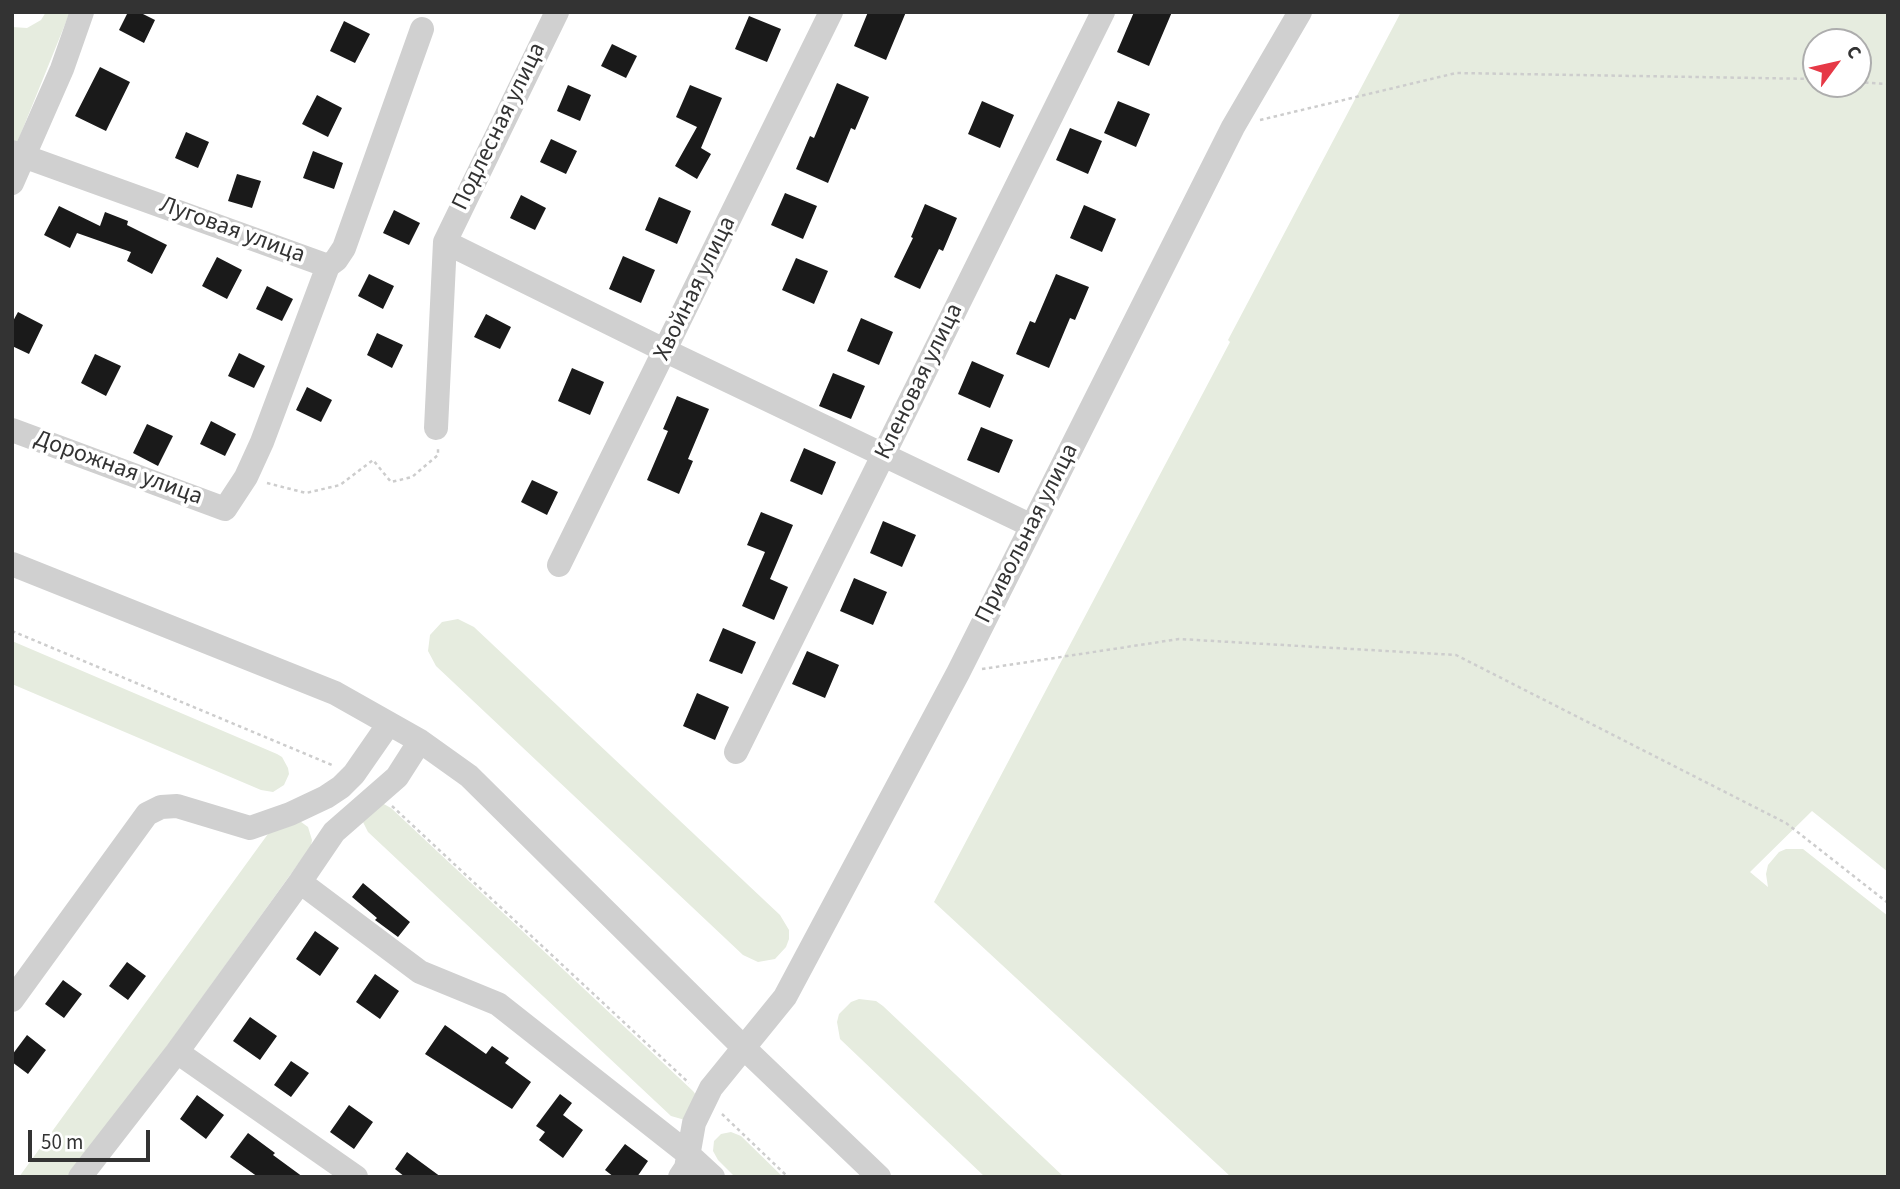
<!DOCTYPE html>
<html>
<head>
<meta charset="utf-8">
<style>
  body { margin:0 }
  #map { position:relative; width:1900px; height:1189px; overflow:hidden; background:#fff; font-family:"Source Sans 3",sans-serif }
  canvas { display:block }
  .frame { position:absolute; inset:0; border:14px solid #333; pointer-events:none }
  .north { position:absolute; left:1802px; top:28px; width:70px; height:70px; box-sizing:border-box; background:#fff; border:2px solid #adadad; border-radius:50%; rotate:57deg; font-size:19px; font-weight:700; line-height:28px; text-align:center; color:#333 }
  .north::after { content:''; display:block; margin:auto; width:24px; height:32px; background:#e63946; clip-path:polygon(50% 0,100% 100%,50% 72%,0 100%) }
  .scale { position:absolute; left:28px; top:1130px; width:122px; height:32px; box-sizing:border-box; border:4px solid #333; border-top:0; padding-left:9px; font-size:21px; line-height:24px; white-space:nowrap; color:#333; -webkit-text-stroke:5px #fff; paint-order:stroke }
</style>
</head>
<body>
<div id="map">
<canvas width="1900" height="1189"></canvas>
<div class="frame"></div>
<div class="north">С</div>
<div class="scale">50 m</div>
</div>
<script>
const c = document.querySelector('canvas').getContext('2d');
c.lineJoin = 'round';
function fill(path, color) {
  c.fillStyle = color;
  c.fill(path, 'evenodd');
}
function shape(rows) {
  const path = new Path2D();
  for (const r of rows) {
    path.moveTo(r[0], r[1]);
    for (let i = 2; i < r.length; i += 2) path.lineTo(r[i], r[i + 1]);
  }
  return path;
}
function strokePath(path, color, width, dash) {
  c.strokeStyle = color;
  c.lineWidth = width;
  c.lineCap = dash ? 'butt' : 'round';
  c.setLineDash(dash || []);
  c.stroke(path);
}
function write(font, color, halo, rows, align = 'center') {
  c.font = font + ' "Source Sans 3",sans-serif';
  c.lineWidth = 7;
  c.setLineDash([]);
  c.textBaseline = 'middle';
  c.strokeStyle = halo;
  c.fillStyle = color;
  for (const [text, x, y, turn = 0] of rows) {
    c.save();
    c.translate(x, y);
    c.rotate((+turn || 0) * Math.PI / 180);
    c.textAlign = isNaN(turn) ? turn : align;
    if (halo) c.strokeText(text, 0, 0);
    c.fillText(text, 0, 0);
    c.restore();
  }
}
const green = shape([
  [46,12,70,12,13,153,12,27,27,28,41,20],
  [1401,12,1888,12,1888,872,1812,811,1750,872,1768,887,1766,874,1768,865,1779,852,1786,849,1803,849,1888,916,1888,1177,1231,1177,934,902,1230,342,1228,340],
  [1858,42,1858,84,1816,84,1816,42],
  [458,619,474,627,780,915,789,930,789,939,786,947,775,959,758,962,743,955,436,666,428,651,430,635,442,622],
  [12,641,277,754,282,757,288,768,289,774,284,785,273,792,261,790,12,684],
  [382,803,391,808,693,1091,696,1095,685,1120,671,1116,368,832,363,822],
  [297,819,308,827,312,840,311,846,73,1177,19,1177,273,827],
  [859,999,876,1001,883,1006,1064,1177,985,1177,840,1039,837,1022,839,1014,851,1002],
  [731,1132,741,1136,783,1177,735,1177,718,1160,713,1151,714,1141,721,1134]
]);
const building = shape([
  [128,12,139,12,155,20,144,43,119,30],
  [868,12,906,12,886,60,854,46],
  [1134,12,1172,12,1149,66,1117,52],
  [749,16,781,29,767,62,735,49],
  [344,21,370,34,355,63,330,51],
  [612,44,637,56,626,78,601,66],
  [100,67,130,82,106,131,75,116],
  [837,83,869,97,855,130,851,128,828,183,796,169,810,136,814,138],
  [568,85,591,95,580,121,557,111],
  [690,85,722,98,701,148,711,154,697,179,675,166,697,127,676,117],
  [317,95,342,108,328,137,302,124],
  [982,101,1014,115,1000,148,968,134],
  [1118,101,1150,114,1136,147,1104,133],
  [1070,128,1102,141,1088,174,1056,160],
  [186,132,209,142,198,168,175,158],
  [551,139,577,151,566,174,540,162],
  [313,151,343,163,334,189,303,178],
  [237,174,261,181,252,208,228,201],
  [785,193,817,206,803,239,771,225],
  [521,195,546,208,535,230,510,218],
  [659,197,691,211,677,244,645,230],
  [925,204,957,218,943,251,939,249,920,289,894,277,913,238,911,237],
  [1084,205,1116,219,1102,252,1070,238],
  [59,206,100,226,105,212,128,221,127,225,167,245,152,274,127,261,131,252,77,233,70,248,44,235],
  [394,210,420,223,409,245,383,233],
  [623,256,655,270,641,303,609,289],
  [217,257,242,270,227,299,202,286],
  [796,258,828,271,814,304,782,290],
  [369,274,394,286,383,309,358,296],
  [1056,274,1089,287,1075,320,1070,318,1049,368,1016,354,1030,321,1035,323],
  [267,286,293,299,282,321,256,309],
  [18,312,43,325,29,354,12,346,12,323],
  [486,314,511,327,500,349,474,337],
  [861,318,893,332,879,365,847,351],
  [377,333,403,345,392,368,367,355],
  [239,353,265,366,254,388,228,376],
  [95,354,121,366,106,396,81,383],
  [972,361,1004,375,990,408,958,394],
  [572,368,604,382,590,415,558,401],
  [833,373,865,386,851,419,819,406],
  [307,387,332,400,321,422,296,410],
  [677,396,709,409,688,459,693,461,679,494,647,480,668,431,663,429],
  [211,421,236,434,225,456,200,444],
  [147,424,173,436,158,466,133,453],
  [981,427,1013,440,999,473,967,460],
  [804,448,836,462,822,495,790,481],
  [532,480,558,492,547,515,521,502],
  [761,512,793,525,770,579,788,587,774,620,742,606,765,552,747,545],
  [883,521,916,535,902,567,870,553],
  [854,578,887,592,873,625,840,611],
  [723,628,756,642,742,674,709,661],
  [807,651,839,665,825,698,792,684],
  [697,693,729,707,715,740,683,726],
  [363,883,410,922,398,937,375,920,377,918,352,897],
  [315,931,339,948,320,976,296,959],
  [127,962,146,976,128,1000,109,986],
  [375,974,399,991,380,1019,356,1002],
  [63,980,82,994,64,1018,45,1004],
  [250,1017,277,1036,260,1060,233,1041],
  [445,1025,486,1054,492,1046,509,1058,505,1063,531,1082,512,1109,425,1054],
  [27,1035,46,1050,28,1074,12,1062,12,1055],
  [291,1061,309,1073,291,1097,274,1085],
  [560,1094,572,1103,563,1115,583,1130,563,1158,539,1140,545,1132,536,1126],
  [197,1095,224,1115,206,1139,180,1119],
  [349,1105,373,1122,354,1149,330,1132],
  [248,1133,275,1153,273,1155,303,1177,258,1177,230,1157],
  [625,1144,648,1161,637,1177,614,1177,605,1170],
  [407,1152,441,1177,405,1177,395,1169]
]);
const path = shape([
  [1858,82,1888,84],
  [1260,120,1456,73,1816,79],
  [267,483,306,493,340,485,373,460,391,482,412,477,438,455,438,449],
  [12,631,332,765],
  [982,669,1179,639,1456,655,1786,823,1888,903],
  [392,806,689,1083],
  [722,1114,788,1177]
]);
const minor = shape([
  [12,152,328,266,336,260,344,248,422,29],
  [12,183,62,69,82,12],
  [445,242,666,351,1032,526],
  [436,428,445,242,557,12],
  [12,430,225,509,246,477,262,442,328,266],
  [12,564,335,693,420,741,469,776,743,1047,879,1177],
  [559,565,831,12],
  [736,752,1103,12],
  [300,882,420,972,498,1004,687,1153,713,1177],
  [12,1000,147,814,161,807,177,806,250,828,290,814,326,797,341,787,354,774,388,725],
  [177,1052,356,1177],
  [80,1177,177,1052,300,882,334,832,397,777,420,741],
  [680,1177,686,1168,694,1123,711,1088,785,997,958,673,1233,127,1300,12]
]);
const streetNames = [
  ["Подлесная улица",500,127,-64],
  ["Луговая улица",232,231,20],
  ["Хвойная улица",696,289,-64],
  ["Кленовая улица",920,382,-64],
  ["Дорожная улица",118,469,20],
  ["Привольная улица",1028,534,-63]
];
fill(green, '#e6ecdf');
fill(building, '#1a1a1a');
strokePath(path, '#cdcdcd', 2.5, [3.5, 3.5]);
strokePath(minor, '#d0d0d0', 24);
write('24px', '#333', '#fff', streetNames);
</script>
</body>
</html>
